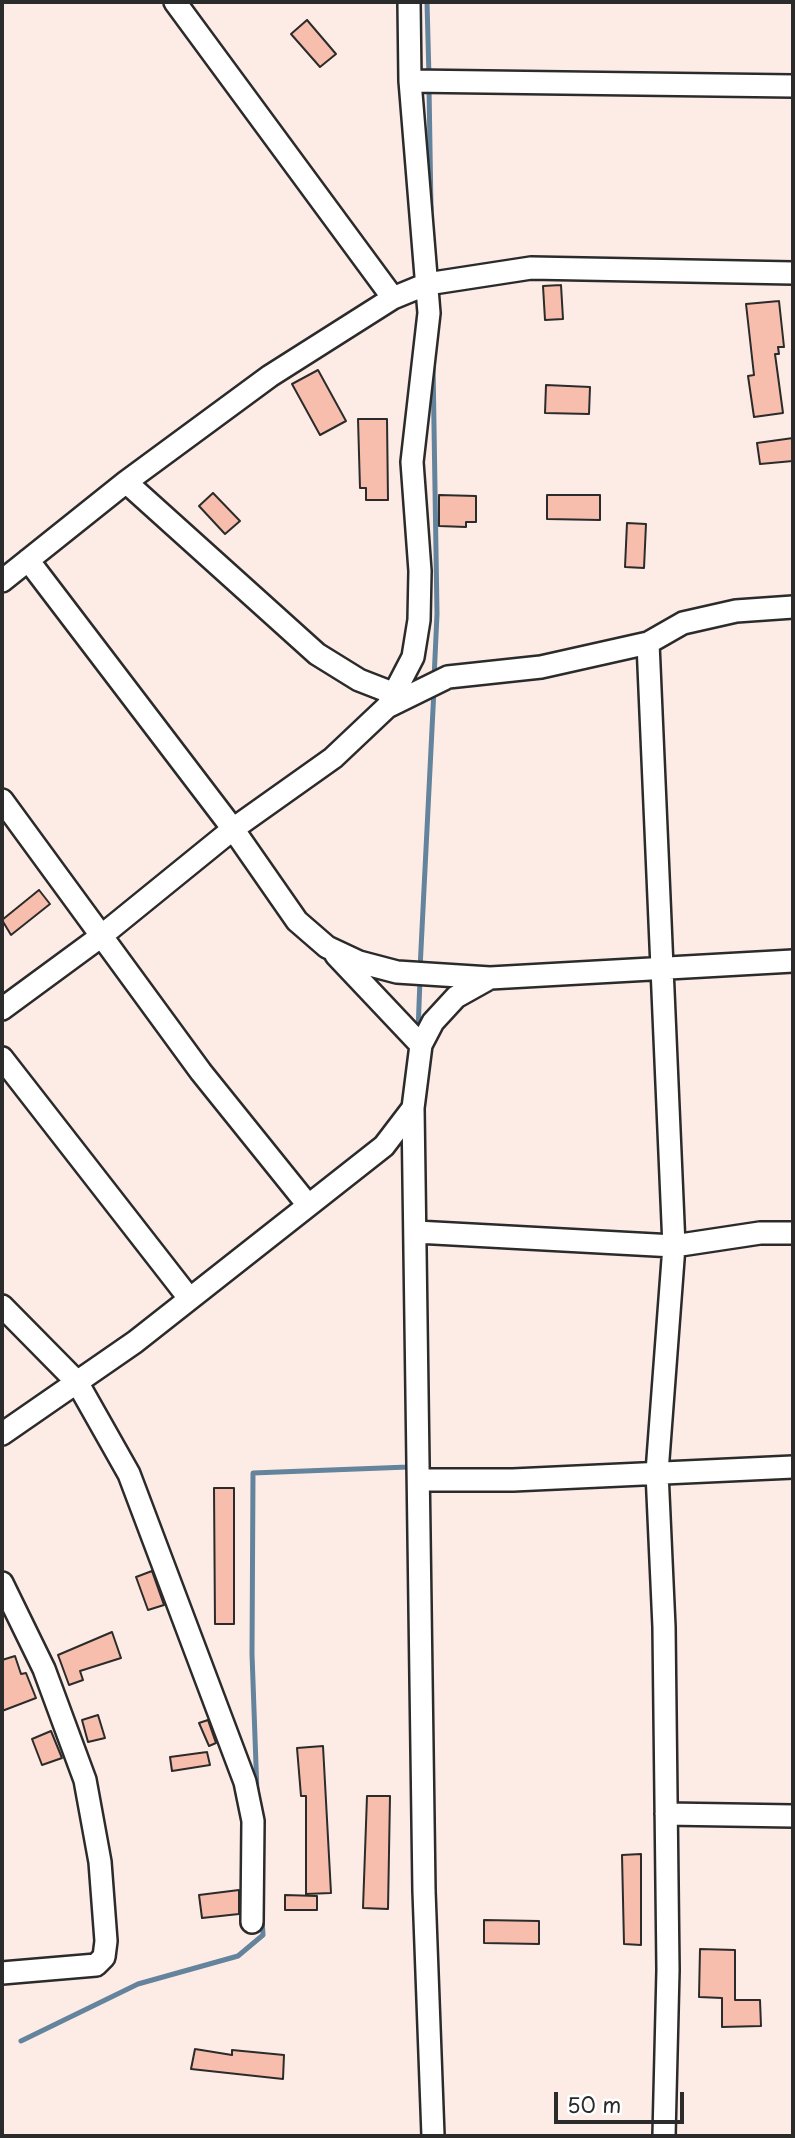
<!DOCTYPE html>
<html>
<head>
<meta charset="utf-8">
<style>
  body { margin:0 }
  #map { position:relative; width:795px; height:2138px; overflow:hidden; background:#fdece6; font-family:"Playpen Sans",sans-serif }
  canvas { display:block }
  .frame { position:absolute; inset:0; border:4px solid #2b2b2b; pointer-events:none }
  .scale { position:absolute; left:554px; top:2092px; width:130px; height:32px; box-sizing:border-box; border:4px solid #2b2b2b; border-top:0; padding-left:9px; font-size:21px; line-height:24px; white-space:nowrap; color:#2b2b2b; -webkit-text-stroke:5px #fff; paint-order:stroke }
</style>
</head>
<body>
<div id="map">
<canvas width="795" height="2138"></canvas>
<div class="frame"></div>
<div class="scale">50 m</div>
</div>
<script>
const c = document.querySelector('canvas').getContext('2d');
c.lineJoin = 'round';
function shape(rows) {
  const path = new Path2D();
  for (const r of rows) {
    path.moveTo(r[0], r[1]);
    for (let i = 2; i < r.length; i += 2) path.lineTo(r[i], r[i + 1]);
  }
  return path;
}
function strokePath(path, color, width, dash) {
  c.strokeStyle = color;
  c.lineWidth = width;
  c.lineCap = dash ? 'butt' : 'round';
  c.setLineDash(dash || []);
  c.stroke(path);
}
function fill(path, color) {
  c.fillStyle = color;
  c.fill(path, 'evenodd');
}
const stream = shape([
  [427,2,429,77],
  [429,87,431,210],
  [433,363,437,614,434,679],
  [420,969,434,689],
  [418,1032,420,979],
  [257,1793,252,1654,253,1473,408,1467,408,1462],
  [21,2041,138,1984,238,1956,263,1935,262,1918]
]);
const building = shape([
  [307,20,336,54,320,67,291,34,307,20],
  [561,285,563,319,545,320,543,286,561,285],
  [779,301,784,347,778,347,779,354,775,354,783,413,754,417,748,376,754,375,746,304,779,301],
  [318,370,346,421,320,435,292,384,318,370],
  [546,385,590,387,589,414,545,413,546,385],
  [358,419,387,419,388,500,366,500,366,488,360,488,358,419],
  [793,438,793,461,760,464,757,443,793,438],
  [213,493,240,521,225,534,199,506,213,493],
  [439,495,476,496,476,522,466,522,466,527,439,526,439,495],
  [547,495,600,495,600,520,547,519,547,495],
  [627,523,646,524,644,568,625,567,627,523],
  [39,890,50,904,11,935,2,920,39,890],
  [214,1488,234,1488,234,1624,215,1624,214,1488],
  [152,1571,164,1605,148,1610,136,1577,152,1571],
  [112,1632,121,1658,80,1671,83,1680,69,1685,58,1655,112,1632],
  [15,1656,21,1674,26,1673,36,1698,2,1711,2,1660,15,1656],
  [98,1715,105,1738,88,1742,82,1720,98,1715],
  [208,1720,216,1743,209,1746,199,1723,208,1720],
  [51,1731,62,1758,42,1765,32,1739,51,1731],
  [323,1746,331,1893,306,1894,306,1796,301,1796,297,1748,323,1746],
  [207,1752,210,1765,172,1771,170,1757,207,1752],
  [367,1796,390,1796,388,1909,363,1908,367,1796],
  [641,1854,641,1945,624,1944,622,1855,641,1854],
  [239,1890,239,1914,202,1918,199,1895,239,1890],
  [285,1895,317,1896,317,1910,285,1910,285,1895],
  [484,1920,539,1921,539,1944,484,1943,484,1920],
  [700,1949,735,1950,735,2000,760,2000,761,2026,722,2027,722,1998,699,1997,700,1949],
  [195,2049,232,2055,232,2050,284,2055,283,2079,191,2069,195,2049]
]);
const street = shape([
  [175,2,393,298],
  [410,81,793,86],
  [126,482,317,654,359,680,395,694],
  [28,560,233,829,297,921,327,947,359,962,397,972,490,978,793,961],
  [2,581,126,482,270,376,393,298,427,284,531,268,793,273],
  [648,643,674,1246,657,1472,664,1627,668,1970,664,2136],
  [389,706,448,677,541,667,648,643,683,623,736,611,793,607],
  [2,800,201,1072,308,1205],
  [336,955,421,1045],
  [2,1009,100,937,233,829,333,758,387,707,413,657,419,620,420,571,412,462,429,313,410,81,409,2],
  [2,1058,189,1298],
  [413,1108,424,1891,433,2136],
  [416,1232,674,1246,760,1233,793,1233],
  [2,1306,77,1382,129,1474,245,1782,253,1821,252,1922],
  [2,1434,135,1342,384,1146,413,1108,421,1045,433,1022,456,997,490,978],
  [420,1480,513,1480,793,1467],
  [2,1583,44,1669,85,1780,100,1862,106,1941,104,1957,96,1965,2,1973],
  [666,1814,793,1816]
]);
strokePath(stream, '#64839c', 5);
fill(building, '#f7bead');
strokePath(building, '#2b2b2b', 2);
strokePath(street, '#2b2b2b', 26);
strokePath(street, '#fff', 21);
</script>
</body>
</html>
